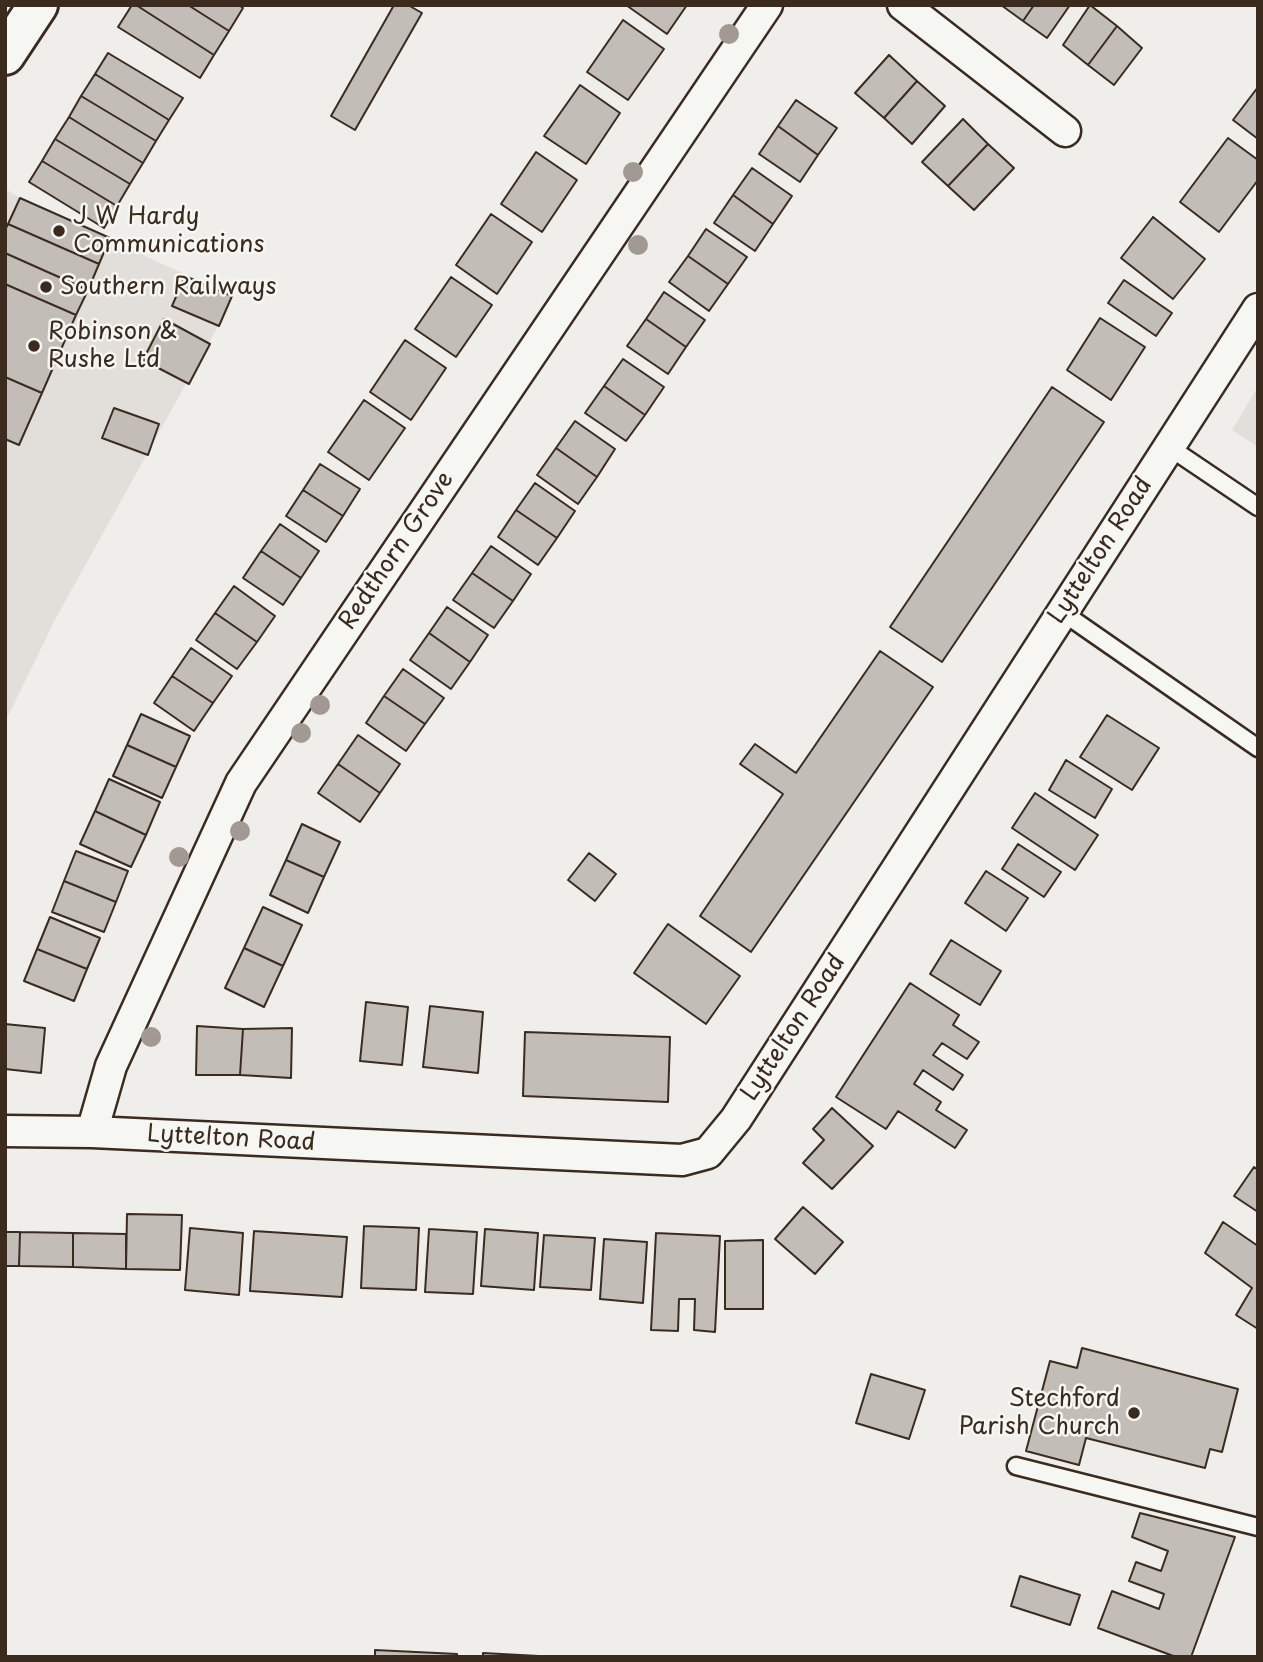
<!DOCTYPE html>
<html>
<head>
<meta charset="utf-8">
<style>
  body { margin:0 }
  #map { position:relative; width:1263px; height:1662px; overflow:hidden; background:#efeeea; font-family:"Playpen Sans",sans-serif }
  canvas { display:block }
  .frame { position:absolute; inset:0; border:7px solid #3b2a1e; pointer-events:none }
</style>
</head>
<body>
<div id="map">
<canvas width="1263" height="1662"></canvas>
<div class="frame"></div>
</div>
<script>
const c = document.querySelector('canvas').getContext('2d');
c.lineJoin = 'round';
function fill(path, color) {
  c.fillStyle = color;
  c.fill(path, 'evenodd');
}
function shape(rows) {
  const path = new Path2D();
  for (const r of rows) {
    path.moveTo(r[0], r[1]);
    for (let i = 2; i < r.length; i += 2) path.lineTo(r[i], r[i + 1]);
  }
  return path;
}
function strokePath(path, color, width, dash) {
  c.strokeStyle = color;
  c.lineWidth = width;
  c.lineCap = dash ? 'butt' : 'round';
  c.setLineDash(dash || []);
  c.stroke(path);
}
function write(font, color, halo, rows, align = 'center') {
  c.font = font + ' "Playpen Sans",sans-serif';
  c.lineWidth = 5;
  c.setLineDash([]);
  c.textBaseline = 'middle';
  c.strokeStyle = halo;
  c.fillStyle = color;
  for (const [text, x, y, turn = 0] of rows) {
    c.save();
    c.translate(x, y);
    c.rotate((+turn || 0) * Math.PI / 180);
    c.textAlign = isNaN(turn) ? turn : align;
    if (halo) c.strokeText(text, 0, 0);
    c.fillText(text, 0, 0);
    c.restore();
  }
}
const built = shape([
  [5,189,20,198,232,296,222,319,56,618,5,722],
  [1258,387,1258,447,1232,430]
]);
const building = shape([
  [132,5,136,5,214,55,200,78,118,27,132,5],
  [136,5,188,5,229,31,214,55,136,5],
  [188,5,239,5,243,8,229,31,188,5],
  [394,5,408,5,422,13,355,130,331,116,394,5],
  [626,5,687,5,667,34,626,5],
  [1001,5,1034,5,1023,21,1001,5],
  [1034,5,1070,5,1047,38,1023,21,1034,5],
  [1090,5,1117,26,1088,65,1063,45,1090,5],
  [623,20,664,49,628,100,587,72,623,20],
  [1117,26,1142,48,1114,85,1088,65,1117,26],
  [108,53,183,98,169,120,95,74,108,53],
  [889,55,917,81,884,118,855,93,889,55],
  [95,74,169,120,156,141,81,96,95,74],
  [917,81,945,106,912,144,884,118,917,81],
  [580,85,620,113,586,164,544,136,580,85],
  [1258,87,1258,139,1233,120,1258,87],
  [81,96,156,141,143,163,69,117,81,96],
  [796,100,837,128,818,155,778,126,796,100],
  [69,117,143,163,130,184,55,139,69,117],
  [963,119,988,144,948,186,922,162,963,119],
  [778,126,818,155,800,182,759,154,778,126],
  [1228,138,1258,160,1258,180,1219,232,1180,202,1228,138],
  [55,139,130,184,117,206,42,161,55,139],
  [988,144,1014,168,974,210,948,186,988,144],
  [536,152,577,180,542,232,501,204,536,152],
  [42,161,117,206,104,228,29,182,42,161],
  [752,168,792,196,773,224,733,195,752,168],
  [733,195,773,224,755,251,714,223,733,195],
  [20,198,110,238,99,264,8,224,20,198],
  [491,214,532,242,497,294,456,265,491,214],
  [1153,217,1205,259,1173,299,1121,258,1153,217],
  [8,224,99,264,88,290,5,253,5,230,8,224],
  [706,229,747,257,728,284,688,256,706,229],
  [5,253,88,290,76,315,5,284,5,253],
  [688,256,728,284,709,311,669,282,688,256],
  [185,276,232,296,219,326,172,306,185,276],
  [451,277,492,305,456,357,415,329,451,277],
  [1124,280,1172,313,1156,336,1108,303,1124,280],
  [5,284,76,315,42,393,5,377,5,284],
  [664,292,705,320,686,347,646,319,664,292],
  [1100,318,1145,347,1111,400,1067,370,1100,318],
  [164,319,210,344,189,384,143,360,164,319],
  [646,319,686,347,668,374,627,346,646,319],
  [405,340,446,368,411,420,370,392,405,340],
  [623,359,664,387,645,415,604,386,623,359],
  [5,377,42,393,19,445,5,439,5,377],
  [604,386,645,415,626,441,585,413,604,386],
  [1052,387,1104,422,942,662,890,627,1052,387],
  [364,400,405,428,369,480,328,452,364,400],
  [114,408,159,424,148,455,102,438,114,408],
  [575,421,615,449,597,477,556,448,575,421],
  [556,448,597,477,578,504,537,475,556,448],
  [320,464,360,489,343,516,303,490,320,464],
  [535,483,575,511,557,538,516,510,535,483],
  [303,490,343,516,326,542,286,516,303,490],
  [516,510,557,538,538,565,498,537,516,510],
  [280,524,319,551,301,578,261,551,280,524],
  [491,546,531,574,513,601,472,573,491,546],
  [261,551,301,578,283,605,243,578,261,551],
  [472,573,513,601,494,628,453,600,472,573],
  [234,586,275,616,257,642,215,613,234,586],
  [447,607,488,635,470,662,429,633,447,607],
  [215,613,257,642,237,669,196,640,215,613],
  [429,633,470,662,451,689,410,660,429,633],
  [191,648,232,676,213,703,172,676,191,648],
  [880,651,933,687,751,952,700,916,783,794,740,764,755,744,796,773,880,651],
  [403,669,444,698,425,724,384,696,403,669],
  [172,676,213,703,194,731,154,703,172,676],
  [384,696,425,724,406,751,366,723,384,696],
  [141,714,190,736,176,767,127,745,141,714],
  [1107,715,1159,748,1132,790,1080,757,1107,715],
  [358,735,400,764,380,793,338,764,358,735],
  [127,745,176,767,162,798,113,776,127,745],
  [1066,760,1112,789,1095,818,1049,790,1066,760],
  [338,764,380,793,360,822,318,793,338,764],
  [109,779,160,802,146,835,95,811,109,779],
  [1035,793,1098,835,1075,870,1012,828,1035,793],
  [95,811,146,835,131,867,80,844,95,811],
  [302,824,340,842,324,877,286,860,302,824],
  [1018,844,1061,872,1044,897,1002,869,1018,844],
  [76,851,128,871,116,902,64,881,76,851],
  [589,853,616,874,595,901,568,880,589,853],
  [286,860,324,877,308,913,270,895,286,860],
  [986,871,1028,898,1006,931,965,903,986,871],
  [64,881,116,902,104,932,52,912,64,881],
  [263,907,302,925,283,966,244,948,263,907],
  [50,917,100,938,87,969,37,949,50,917],
  [668,924,740,976,706,1024,634,973,668,924],
  [951,940,1001,971,980,1005,930,974,951,940],
  [244,948,283,966,264,1007,225,988,244,948],
  [37,949,87,969,74,1001,24,981,37,949],
  [910,983,959,1015,953,1025,979,1042,967,1059,942,1043,933,1055,963,1075,953,1090,923,1070,914,1084,941,1102,936,1110,967,1130,955,1148,898,1111,886,1129,836,1097,910,983],
  [366,1002,408,1007,402,1065,360,1061,366,1002],
  [430,1006,483,1012,478,1073,423,1067,430,1006],
  [5,1024,45,1028,41,1073,5,1069,5,1024],
  [197,1026,243,1029,240,1075,196,1075,197,1026],
  [292,1028,291,1078,240,1075,243,1029,292,1028],
  [525,1032,670,1037,668,1102,523,1096,525,1032],
  [832,1108,873,1146,832,1189,803,1163,824,1140,813,1129,832,1108],
  [1254,1167,1258,1170,1258,1212,1234,1196,1254,1167],
  [803,1207,843,1242,815,1274,775,1239,803,1207],
  [127,1214,182,1215,180,1270,126,1269,127,1214],
  [1223,1222,1258,1246,1258,1329,1236,1315,1252,1288,1205,1253,1223,1222],
  [364,1226,419,1228,416,1290,361,1288,364,1226],
  [190,1228,243,1233,239,1295,185,1290,190,1228],
  [429,1229,477,1232,473,1294,425,1292,429,1229],
  [485,1229,538,1233,534,1290,481,1286,485,1229],
  [254,1231,347,1237,342,1297,250,1291,254,1231],
  [5,1232,20,1232,19,1266,5,1266,5,1232],
  [20,1232,73,1233,73,1267,19,1266,20,1232],
  [73,1233,126,1234,126,1269,73,1267,73,1233],
  [656,1233,720,1236,715,1332,694,1330,695,1299,679,1299,678,1331,651,1330,656,1233],
  [544,1235,595,1238,591,1290,540,1287,544,1235],
  [604,1239,647,1242,643,1303,600,1299,604,1239],
  [763,1240,763,1309,725,1309,725,1241,763,1240],
  [1082,1348,1238,1389,1222,1452,1210,1449,1205,1468,1086,1438,1079,1465,1026,1451,1050,1361,1077,1368,1082,1348],
  [871,1374,925,1390,909,1439,856,1423,871,1374],
  [1140,1513,1235,1537,1191,1657,1176,1657,1098,1628,1112,1591,1159,1609,1164,1594,1129,1581,1136,1562,1161,1571,1168,1551,1132,1537,1140,1513],
  [1020,1576,1080,1595,1070,1625,1011,1606,1020,1576],
  [375,1650,457,1654,457,1657,375,1657,375,1650],
  [483,1653,557,1657,483,1657,483,1653]
]);
const service = shape([
  [1169,447,1258,507],
  [1062,612,1258,748],
  [1016,1466,1258,1527]
]);
const minor = shape([
  [903,5,1065,131],
  [5,1131,92,1132,682,1160,708,1153,736,1119,1258,309],
  [92,1132,111,1066,241,783,767,5]
]);
const primary = shape([
  [5,55,38,5]
]);
const trees = [
  [729,34],
  [633,172],
  [638,245],
  [320,705],
  [301,733],
  [240,831],
  [179,857],
  [151,1037]
];
const markers = [
  [59,231,7,"#3b2a1e"],
  [46,287,7,"#3b2a1e"],
  [34,346,7,"#3b2a1e"],
  [1134,1413,7,"#3b2a1e"]
];
const poiNames = [
  ["J W Hardy",73,217],
  ["Communications",73,245],
  ["Southern Railways",60,287],
  ["Robinson &",48,332],
  ["Rushe Ltd",48,360],
  ["Stechford",1120,1399,"right"],
  ["Parish Church",1120,1427,"right"]
];
const streetNames = [
  ["Redthorn Grove",397,551,-56],
  ["Lyttelton Road",1101,551,-57],
  ["Lyttelton Road",794,1028,-57],
  ["Lyttelton Road",231,1139,3]
];
fill(built, '#e2dfdb');
fill(building, '#c2bdb7');
strokePath(building, '#3b2a1e', 2);
strokePath(service, '#3b2a1e', 21);
strokePath(minor, '#3b2a1e', 35);
strokePath(primary, '#3b2a1e', 44);
strokePath(service, '#f6f6f2', 16);
strokePath(minor, '#f6f6f2', 30);
strokePath(primary, '#f6f6f2', 38);
c.fillStyle = '#a19992';
for (const [x, y] of trees) {
  c.beginPath();
  c.arc(x, y, 10, 0, 2 * Math.PI);
  c.fill();
}
for (const [x, y, r, color] of markers) {
  const dot = new Path2D();
  dot.arc(x, y, r, 0, 2 * Math.PI);
  c.fillStyle = color;
  c.fill(dot);
  strokePath(dot, '#f6f6f2', 2.5);
}
write('24px', '#3b2a1e', '#f6f6f2', poiNames, 'left');
write('24px', '#3b2a1e', '#f6f6f2', streetNames);
</script>
</body>
</html>
